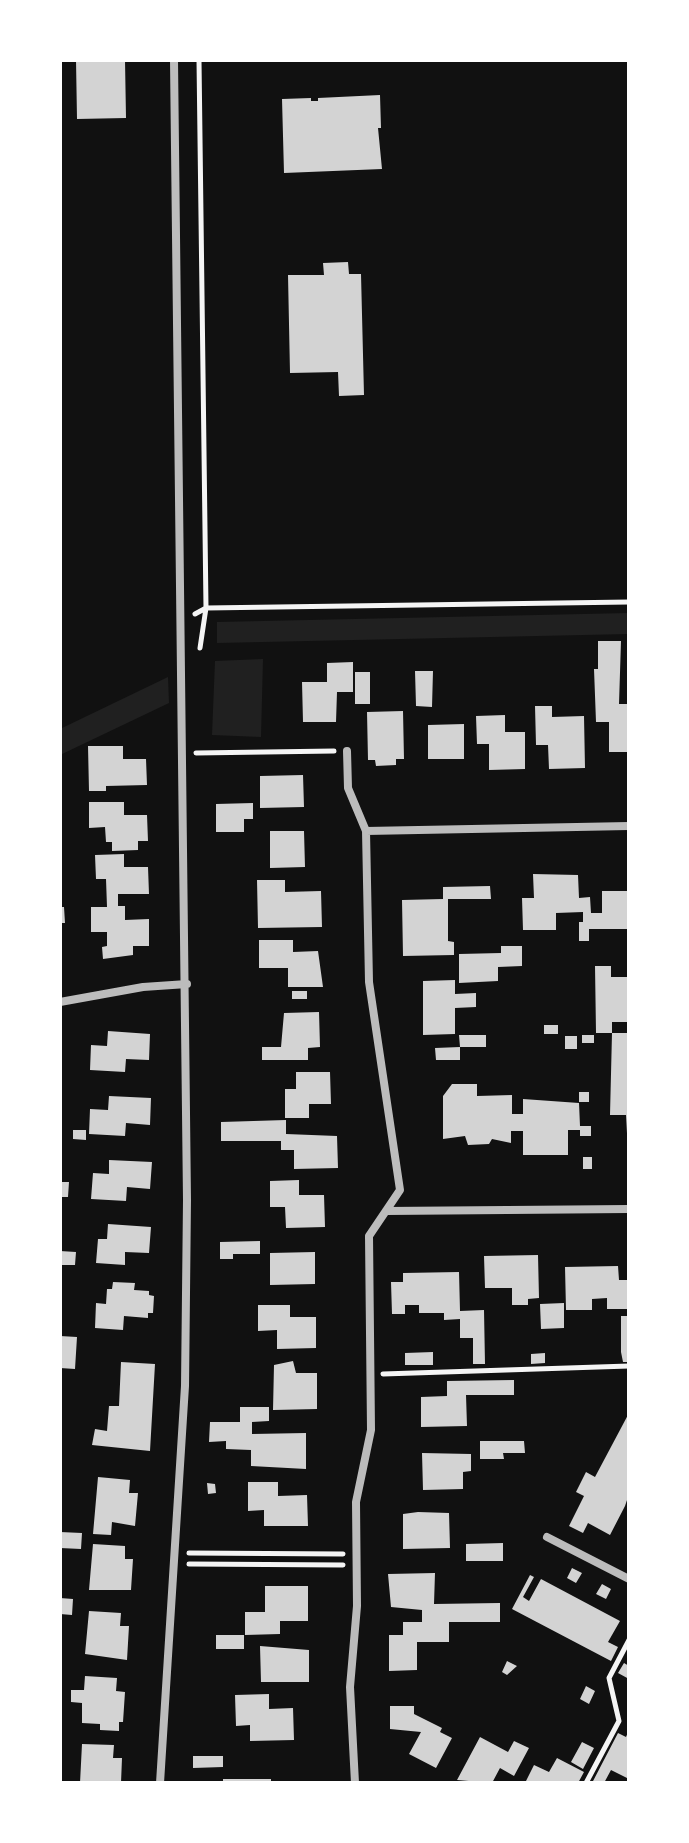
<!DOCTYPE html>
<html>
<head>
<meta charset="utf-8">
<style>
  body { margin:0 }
  #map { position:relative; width:689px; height:1843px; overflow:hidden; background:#111; font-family:"Alegreya Sans",sans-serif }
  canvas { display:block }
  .frame { position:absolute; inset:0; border:62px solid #fff; pointer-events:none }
</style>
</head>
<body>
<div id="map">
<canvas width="689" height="1843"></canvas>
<div class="frame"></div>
</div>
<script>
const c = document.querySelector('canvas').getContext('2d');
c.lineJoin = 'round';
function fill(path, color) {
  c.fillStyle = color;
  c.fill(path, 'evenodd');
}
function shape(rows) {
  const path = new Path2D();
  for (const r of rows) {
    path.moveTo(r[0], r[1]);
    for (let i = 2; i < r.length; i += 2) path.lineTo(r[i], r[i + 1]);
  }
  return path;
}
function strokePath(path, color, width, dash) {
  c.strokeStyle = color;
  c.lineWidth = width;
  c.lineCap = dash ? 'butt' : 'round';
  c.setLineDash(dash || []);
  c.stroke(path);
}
const green = shape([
  [629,613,629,634,217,643,217,622],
  [263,659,261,737,212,735,215,661],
  [168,677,169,703,60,755,60,729]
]);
const building = shape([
  [76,60,125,60,126,118,77,119],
  [380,95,381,128,378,128,382,169,284,173,282,99,311,98,311,101,318,101,318,98],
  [348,262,349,274,361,274,364,395,339,396,338,372,290,373,288,275,324,275,323,263],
  [598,641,621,641,619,704,629,704,629,752,609,752,609,722,596,722,594,669,598,669],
  [353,662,353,692,337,692,336,722,303,722,302,682,327,682,327,663],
  [415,671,433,671,432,707,416,706],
  [355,672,370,672,370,704,355,704],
  [535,706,552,706,552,717,584,716,585,768,549,769,548,745,536,745],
  [403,711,404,759,396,759,396,765,376,766,375,760,368,760,367,712],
  [505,715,505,732,525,732,525,769,489,770,489,744,477,744,476,716],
  [464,724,464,759,428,759,428,725],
  [88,746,123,746,123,759,146,759,147,785,106,786,106,791,89,791],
  [303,775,304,807,260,808,260,776],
  [89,802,124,802,124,815,147,815,148,841,138,841,138,850,112,851,112,842,106,842,105,827,89,828],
  [253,803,253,819,244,819,244,832,216,832,216,804],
  [270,831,304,831,305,867,270,868],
  [124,854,124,867,148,867,149,894,118,894,118,906,125,906,125,920,149,919,149,946,133,946,133,955,103,959,102,947,107,946,107,932,91,932,91,907,107,907,106,879,96,879,95,855],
  [533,874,578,875,579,898,590,897,591,913,602,913,602,891,629,891,629,929,589,929,589,941,579,941,579,922,583,922,583,912,556,913,556,930,523,930,522,898,534,898],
  [257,880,285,880,285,892,321,891,322,927,258,928],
  [490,886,491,899,448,899,448,941,454,942,454,955,403,956,402,900,443,899,443,887],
  [60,907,64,907,65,923,60,923],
  [259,940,293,940,293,952,318,951,323,987,288,987,288,968,259,968],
  [501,946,522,946,522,966,498,967,498,981,459,983,459,954,501,953],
  [595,966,611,966,611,977,629,977,629,1022,612,1022,612,1033,596,1033],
  [455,980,455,994,476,993,476,1007,455,1008,455,1034,423,1035,423,981],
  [292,991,307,991,307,999,292,999],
  [319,1012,320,1047,308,1048,308,1060,262,1060,262,1047,281,1047,284,1013],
  [544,1025,558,1025,558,1034,544,1034],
  [108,1031,150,1034,149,1060,126,1059,125,1072,90,1070,91,1045,107,1046],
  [612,1033,629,1033,629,1170,626,1115,610,1115],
  [459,1035,486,1035,486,1047,460,1047],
  [582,1035,594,1035,594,1043,582,1043],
  [565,1036,577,1036,577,1049,565,1049],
  [460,1047,460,1060,436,1060,435,1048],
  [296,1072,330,1072,331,1104,309,1104,309,1118,285,1118,285,1089,296,1089],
  [452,1084,477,1084,477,1096,512,1095,512,1114,523,1114,523,1099,579,1103,580,1126,591,1126,591,1136,580,1136,580,1130,568,1130,568,1155,523,1155,523,1131,511,1131,511,1143,492,1139,489,1144,468,1145,465,1136,443,1139,443,1096],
  [579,1092,589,1092,589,1102,579,1102],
  [109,1096,151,1098,150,1125,126,1123,125,1136,89,1134,90,1109,108,1110],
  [286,1120,286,1134,337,1136,338,1168,294,1169,294,1150,281,1150,281,1141,221,1141,221,1122],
  [73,1130,86,1130,86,1140,73,1139],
  [583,1157,592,1157,592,1169,583,1169],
  [109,1160,152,1162,150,1189,127,1187,126,1201,91,1199,93,1173,109,1174],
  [299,1180,299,1195,324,1195,325,1227,286,1228,285,1207,270,1207,270,1181],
  [60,1182,69,1182,68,1197,60,1197],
  [108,1224,151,1227,149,1253,125,1252,125,1265,96,1263,98,1239,107,1239],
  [260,1241,260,1254,233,1254,233,1259,220,1259,220,1242],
  [60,1251,76,1252,75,1265,60,1265],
  [315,1252,315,1284,270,1285,270,1253],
  [538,1255,539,1298,528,1299,528,1305,512,1305,512,1288,485,1288,484,1256],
  [618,1266,619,1280,629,1280,629,1309,607,1309,607,1298,592,1299,592,1310,566,1310,565,1267],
  [459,1272,460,1311,484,1310,485,1364,473,1364,473,1338,460,1338,460,1319,444,1320,444,1313,419,1313,419,1305,405,1305,405,1314,392,1314,391,1282,403,1282,403,1273],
  [113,1282,135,1283,134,1290,149,1291,149,1295,154,1296,153,1313,148,1313,148,1318,124,1316,123,1330,95,1328,96,1303,106,1304,107,1289,112,1289],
  [564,1303,564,1328,541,1329,540,1304],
  [258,1305,290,1305,290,1317,316,1317,316,1348,277,1349,277,1330,258,1331],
  [621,1316,629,1316,629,1362,623,1362,621,1352],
  [60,1336,77,1337,75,1369,60,1368],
  [433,1352,433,1365,405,1365,405,1353],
  [545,1353,545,1363,531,1364,531,1354],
  [293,1361,296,1373,317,1373,317,1409,273,1410,274,1365],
  [121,1362,155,1364,150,1451,92,1445,95,1429,107,1431,109,1406,119,1406],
  [514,1380,514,1395,466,1395,467,1426,421,1427,421,1397,447,1396,447,1381],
  [240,1407,269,1407,269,1421,252,1422,252,1434,306,1433,306,1469,251,1466,251,1450,226,1449,226,1441,209,1442,210,1422,240,1422],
  [629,1413,629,1494,625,1506,610,1535,588,1523,583,1533,569,1526,584,1496,576,1492,586,1472,595,1477],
  [480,1441,524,1441,525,1453,503,1453,504,1459,480,1459],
  [422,1453,471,1454,471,1471,463,1472,463,1489,423,1490],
  [98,1477,130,1480,129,1493,138,1493,135,1526,112,1522,111,1535,93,1534],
  [248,1482,278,1482,278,1496,307,1495,308,1526,264,1526,264,1510,248,1511],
  [207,1483,215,1484,216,1493,208,1494],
  [418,1512,449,1513,450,1548,403,1549,403,1514],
  [60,1532,82,1533,81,1549,60,1548],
  [503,1543,503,1561,466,1561,466,1544],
  [93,1544,125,1546,125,1559,133,1559,131,1590,89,1590],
  [572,1568,582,1573,576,1583,567,1578],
  [435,1573,434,1604,500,1603,500,1622,449,1622,449,1642,417,1642,417,1670,389,1671,389,1635,403,1635,403,1622,422,1622,422,1610,391,1607,388,1574],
  [530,1575,534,1577,523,1597,529,1601,541,1579,620,1621,608,1642,618,1647,611,1661,512,1609],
  [602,1584,611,1589,606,1599,596,1594],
  [265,1586,308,1586,308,1621,280,1621,280,1634,245,1635,245,1612,265,1612],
  [60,1598,73,1599,72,1615,60,1614],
  [89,1611,121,1613,120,1626,129,1626,127,1660,85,1654],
  [216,1635,244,1635,244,1649,216,1649],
  [260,1646,309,1650,309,1682,261,1682],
  [507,1661,517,1666,507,1675,502,1672],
  [624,1663,629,1666,629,1679,618,1673],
  [85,1676,117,1678,116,1691,125,1692,123,1722,119,1722,119,1731,100,1730,100,1724,82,1723,82,1703,71,1702,71,1690,84,1690],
  [586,1686,595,1691,589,1704,580,1699],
  [269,1694,269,1709,293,1708,294,1740,250,1741,250,1725,236,1726,235,1695],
  [390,1706,414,1706,414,1714,442,1728,440,1732,452,1738,436,1768,409,1754,421,1732,390,1729],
  [629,1730,629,1779,611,1770,604,1783,592,1783,618,1733,626,1737],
  [480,1737,508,1752,514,1741,529,1748,514,1776,500,1768,492,1783,457,1780],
  [582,1742,594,1748,583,1769,571,1762],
  [82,1744,114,1745,113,1758,122,1758,121,1783,80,1783],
  [193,1756,223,1756,223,1767,193,1768],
  [557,1758,584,1772,578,1783,525,1783,534,1765,549,1772],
  [223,1779,271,1779,271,1783,223,1783]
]);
const path = shape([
  [199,60,206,608,200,648],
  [195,614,206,608,629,602],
  [196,753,334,751],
  [383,1374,629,1366],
  [189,1553,343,1554],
  [189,1564,343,1565],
  [586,1783,619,1721,609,1678,629,1640]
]);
const minor = shape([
  [347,751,348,788,366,831,369,982,400,1190,369,1236,371,1430,356,1502,357,1606,350,1687,355,1783],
  [366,831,629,826],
  [60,1002,143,987,187,984],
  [386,1211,629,1209],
  [547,1537,629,1579],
  [160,1783,185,1386,187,1200,174,60]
]);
fill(green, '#202020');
fill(building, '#d3d3d3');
strokePath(path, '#f5f5f5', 5);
strokePath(minor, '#bcbcbc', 8);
</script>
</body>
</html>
